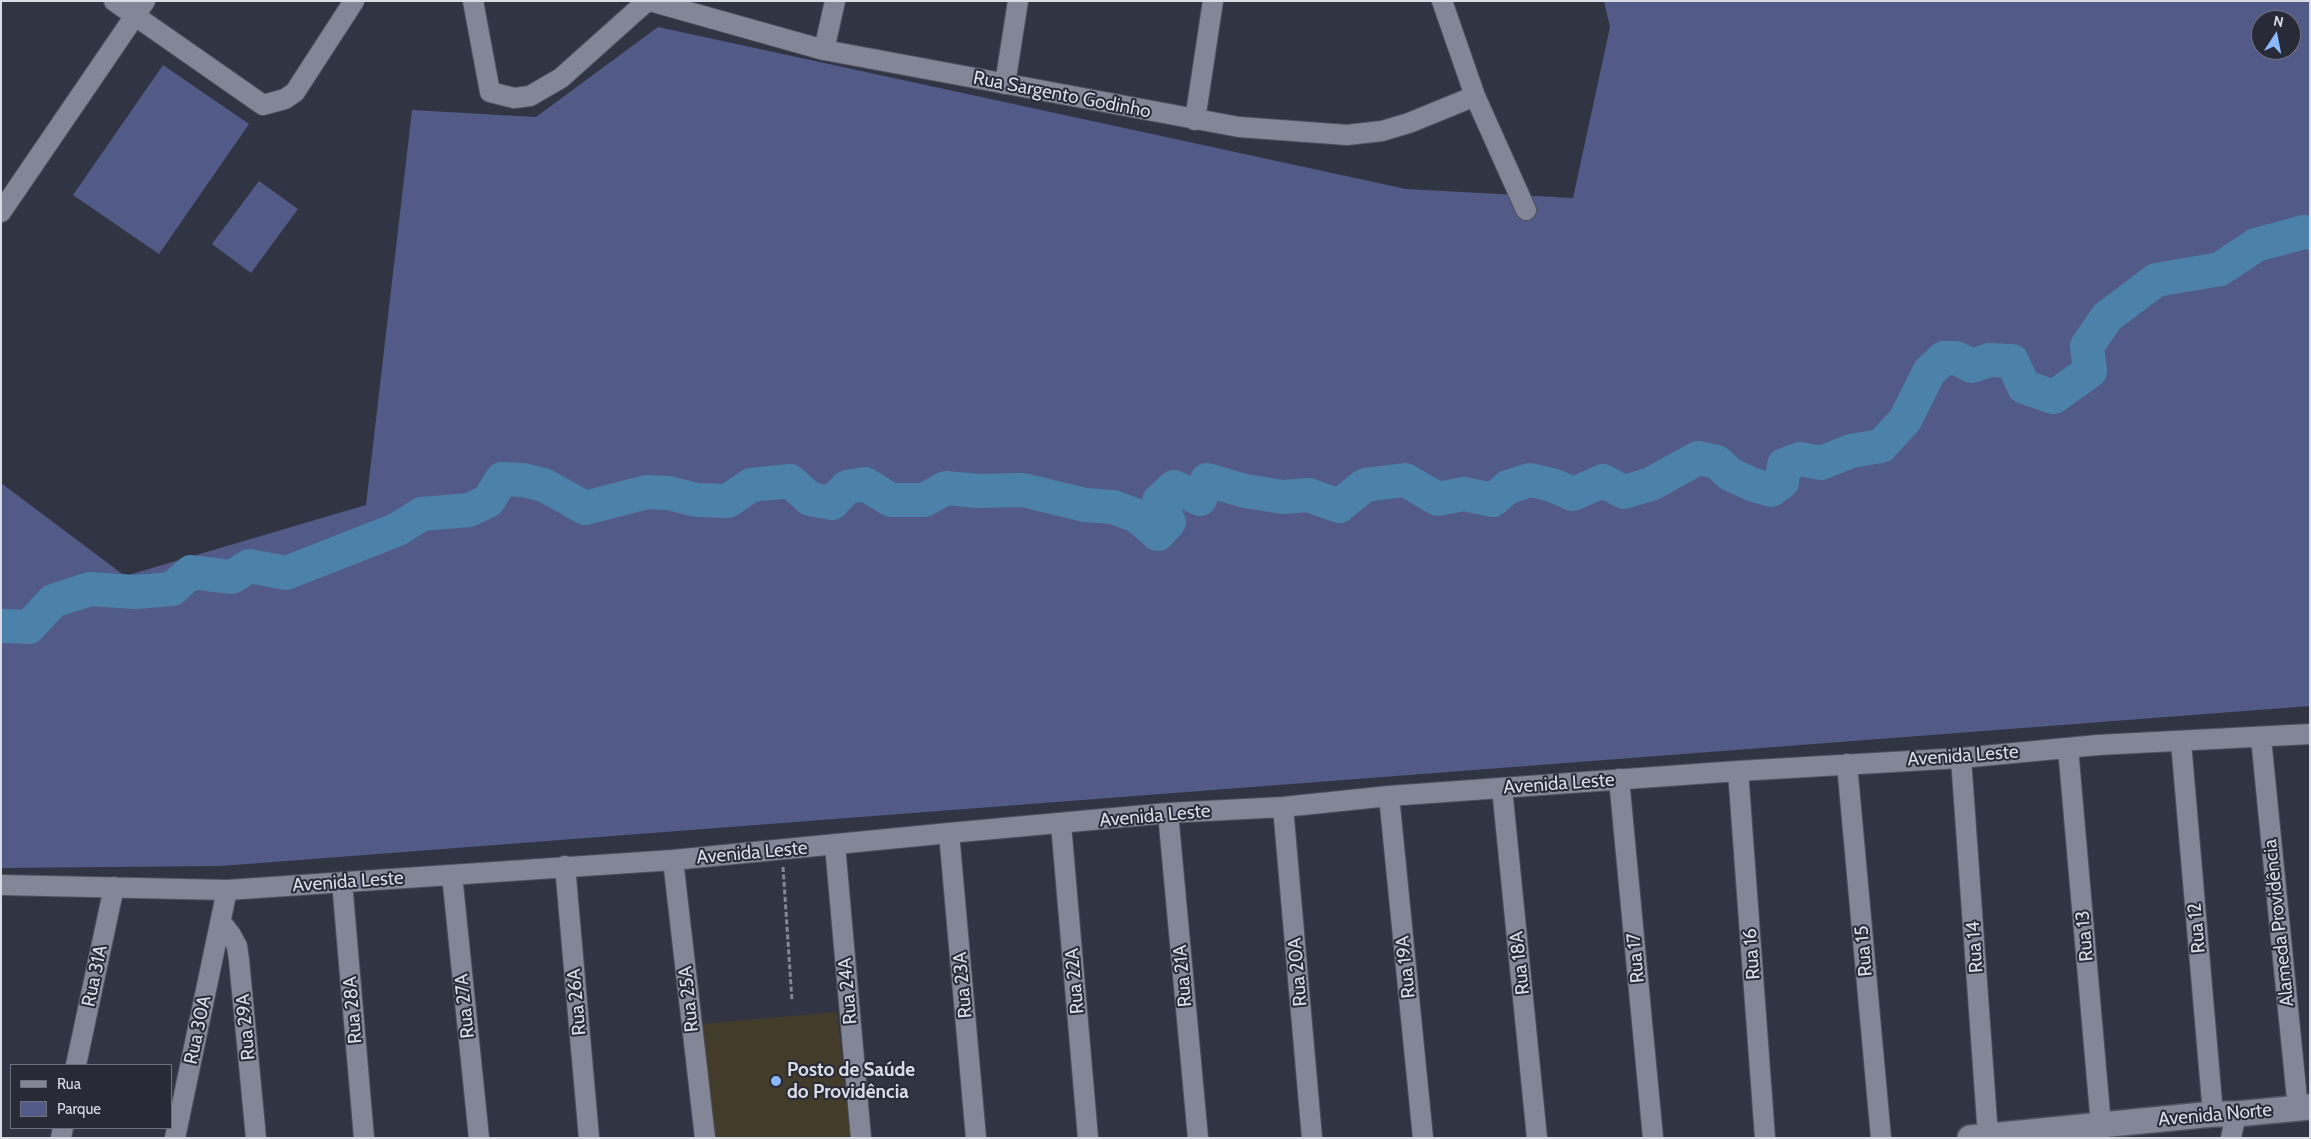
<!DOCTYPE html>
<html>
<head>
<meta charset="utf-8">
<style>
  body { margin:0 }
  #map { position:relative; width:2311px; height:1139px; overflow:hidden; background:#313442; font-family:Cabin,sans-serif }
  canvas { display:block }
  .frame { position:absolute; inset:0; border:2px solid #dadce5; pointer-events:none }
  .legend { position:absolute; left:10px; top:1064px; width:162px; height:65px; box-sizing:border-box; background:#282a38; border:1px solid #6f717d; margin:0; padding:6px 9px; list-style:none; font-size:15px; color:#dadce5 }
  .legend li { display:flex; align-items:center; gap:10px; height:25px }
  .legend b { width:25px; border:1px solid #6f717d }
  .north { position:absolute; left:2251px; top:10px; width:50px; height:50px; box-sizing:border-box; background:#282a38; border:1px solid #6f717d; border-radius:50%; rotate:11deg; font-size:14px; font-weight:700; line-height:20px; text-align:center; color:#dadce5 }
  .north::after { content:''; display:block; margin:auto; width:18px; height:22px; background:#8abafc; clip-path:polygon(50% 0,100% 100%,50% 72%,0 100%) }
</style>
</head>
<body>
<div id="map">
<canvas width="2311" height="1139"></canvas>
<div class="frame"></div>
<ul class="legend">
<li><b style="height:6px;background:#828696"></b>Rua</li>
<li><b style="height:14px;background:#525a87"></b>Parque</li>
</ul>
<div class="north">N</div>
</div>
<script>
const c = document.querySelector('canvas').getContext('2d');
c.lineJoin = 'round';
function fill(path, color) {
  c.fillStyle = color;
  c.fill(path, 'evenodd');
}
function shape(rows) {
  const path = new Path2D();
  for (const r of rows) {
    path.moveTo(r[0], r[1]);
    for (let i = 2; i < r.length; i += 2) path.lineTo(r[i], r[i + 1]);
  }
  return path;
}
function strokePath(path, color, width, dash) {
  c.strokeStyle = color;
  c.lineWidth = width;
  c.lineCap = dash ? 'butt' : 'round';
  c.setLineDash(dash || []);
  c.stroke(path);
}
function write(font, color, halo, rows, align = 'center') {
  c.font = font + ' Cabin,sans-serif';
  c.lineWidth = 4;
  c.setLineDash([]);
  c.textBaseline = 'middle';
  c.strokeStyle = halo;
  c.fillStyle = color;
  for (const [text, x, y, turn = 0] of rows) {
    c.save();
    c.translate(x, y);
    c.rotate((+turn || 0) * Math.PI / 180);
    c.textAlign = isNaN(turn) ? turn : align;
    if (halo) c.strokeText(text, 0, 0);
    c.fillText(text, 0, 0);
    c.restore();
  }
}
const medical = shape([
  [837,1012,850,1138,713,1138,701,1024]
]);
const green = shape([
  [1604,1,2310,1,2310,706,221,866,1,868,1,483,125,576,366,505,412,110,536,117,658,27,1406,189,1573,198,1610,27],
  [2261,20,2291,20,2291,50,2261,50],
  [163,65,249,124,159,254,73,195],
  [259,181,298,209,251,273,212,244]
]);
const river = shape([
  [1,626,29,627,53,601,90,589,135,592,172,589,191,572,232,577,249,566,286,573,396,530,422,514,469,510,488,501,502,479,523,480,544,485,585,508,647,492,668,493,697,500,728,501,751,485,790,481,810,499,832,503,847,487,865,484,891,500,924,500,946,488,978,491,1023,490,1085,505,1113,507,1137,516,1158,534,1169,522,1159,501,1174,487,1200,499,1207,480,1245,491,1283,497,1309,495,1339,506,1365,485,1405,480,1438,499,1464,494,1493,500,1508,487,1530,480,1552,485,1573,494,1603,481,1624,492,1651,484,1698,458,1717,462,1730,474,1751,484,1771,490,1782,482,1784,465,1800,459,1821,463,1851,451,1881,446,1905,420,1929,372,1944,358,1956,358,1972,366,1989,360,2012,361,2024,387,2054,397,2090,371,2087,346,2107,317,2156,280,2220,269,2256,245,2304,232,2310,233]
]);
const path = shape([
  [783,867,792,1001]
]);
const minor = shape([
  [114,1,263,105,285,99,295,92,354,1],
  [473,1,490,92,514,98,530,96,561,78,647,1],
  [650,1,824,50,1239,127,1347,135,1382,131,1409,123,1475,96],
  [1442,1,1475,96,1526,210],
  [824,50,835,1],
  [1005,84,1018,1],
  [1195,120,1213,1],
  [1,212,145,1],
  [2261,738,2298,1109],
  [2181,742,2213,1114],
  [2068,748,2101,1125],
  [1961,758,1988,1136],
  [1847,764,1881,1138],
  [1738,771,1765,1138],
  [1619,779,1653,1138],
  [1502,788,1537,1138],
  [1389,796,1423,1138],
  [1283,807,1312,1138],
  [1168,813,1198,1138],
  [1061,824,1088,1138],
  [949,833,976,1138],
  [835,845,861,1138],
  [673,860,705,1138],
  [565,866,589,1138],
  [452,875,479,1138],
  [342,882,364,1138],
  [1,885,227,890,673,860,949,833,1168,813,1283,807,1389,796,1738,771,1961,758,2098,745,2310,734],
  [221,922,231,935,237,946,239,960,256,1138],
  [76,1065,114,887],
  [61,1138,63,1128],
  [175,1138,227,890],
  [2231,1138,2236,1114]
]);
const tertiary = shape([
  [1970,1138,2213,1114,2236,1114,2310,1107]
]);
const markers = [
  [776,1081,6,"#8abafc"]
];
const streetNames = [
  ["Rua Sargento Godinho",1062,95,11],
  ["Avenida Leste",1963,756,-4],
  ["Avenida Leste",1559,784,-4],
  ["Avenida Leste",1155,816,-5],
  ["Avenida Leste",752,853,-5],
  ["Avenida Leste",348,882,-4],
  ["Alameda Providência",2279,923,-96],
  ["Rua 12",2197,928,-95],
  ["Rua 13",2085,936,-95],
  ["Rua 14",1975,947,-94],
  ["Rua 15",1864,951,-95],
  ["Rua 16",1752,954,-94],
  ["Rua 17",1636,958,-95],
  ["Rua 18A",1520,963,-96],
  ["Rua 19A",1406,967,-96],
  ["Rua 20A",1298,972,-95],
  ["Rua 31A",95,976,-78],
  ["Rua 21A",1183,976,-95],
  ["Rua 22A",1075,981,-95],
  ["Rua 23A",963,985,-95],
  ["Rua 24A",848,991,-95],
  ["Rua 25A",689,999,-96],
  ["Rua 26A",577,1002,-95],
  ["Rua 27A",465,1006,-96],
  ["Rua 28A",353,1010,-95],
  ["Rua 29A",246,1027,-95],
  ["Rua 30A",198,1030,-78],
  ["Avenida Norte",2215,1115,-5]
];
const poiNames = [
  ["Posto de Saúde",787,1070],
  ["do Providência",787,1092]
];
fill(medical, '#433c2b');
fill(green, '#525a87');
strokePath(river, '#4c82a9', 34);
strokePath(minor, '#4f525d', 22);
strokePath(tertiary, '#4f525d', 28);
strokePath(path, '#858793', 3, [5, 2.5]);
strokePath(minor, '#828696', 20);
strokePath(tertiary, '#828696', 25);
for (const [x, y, r, color] of markers) {
  const dot = new Path2D();
  dot.arc(x, y, r, 0, 2 * Math.PI);
  c.fillStyle = color;
  c.fill(dot);
  strokePath(dot, '#282a38', 2);
}
write('19px', '#dadce5', '#282a38', streetNames);
write('bold 19px', '#dadce5', '#282a38', poiNames, 'left');
</script>
</body>
</html>
